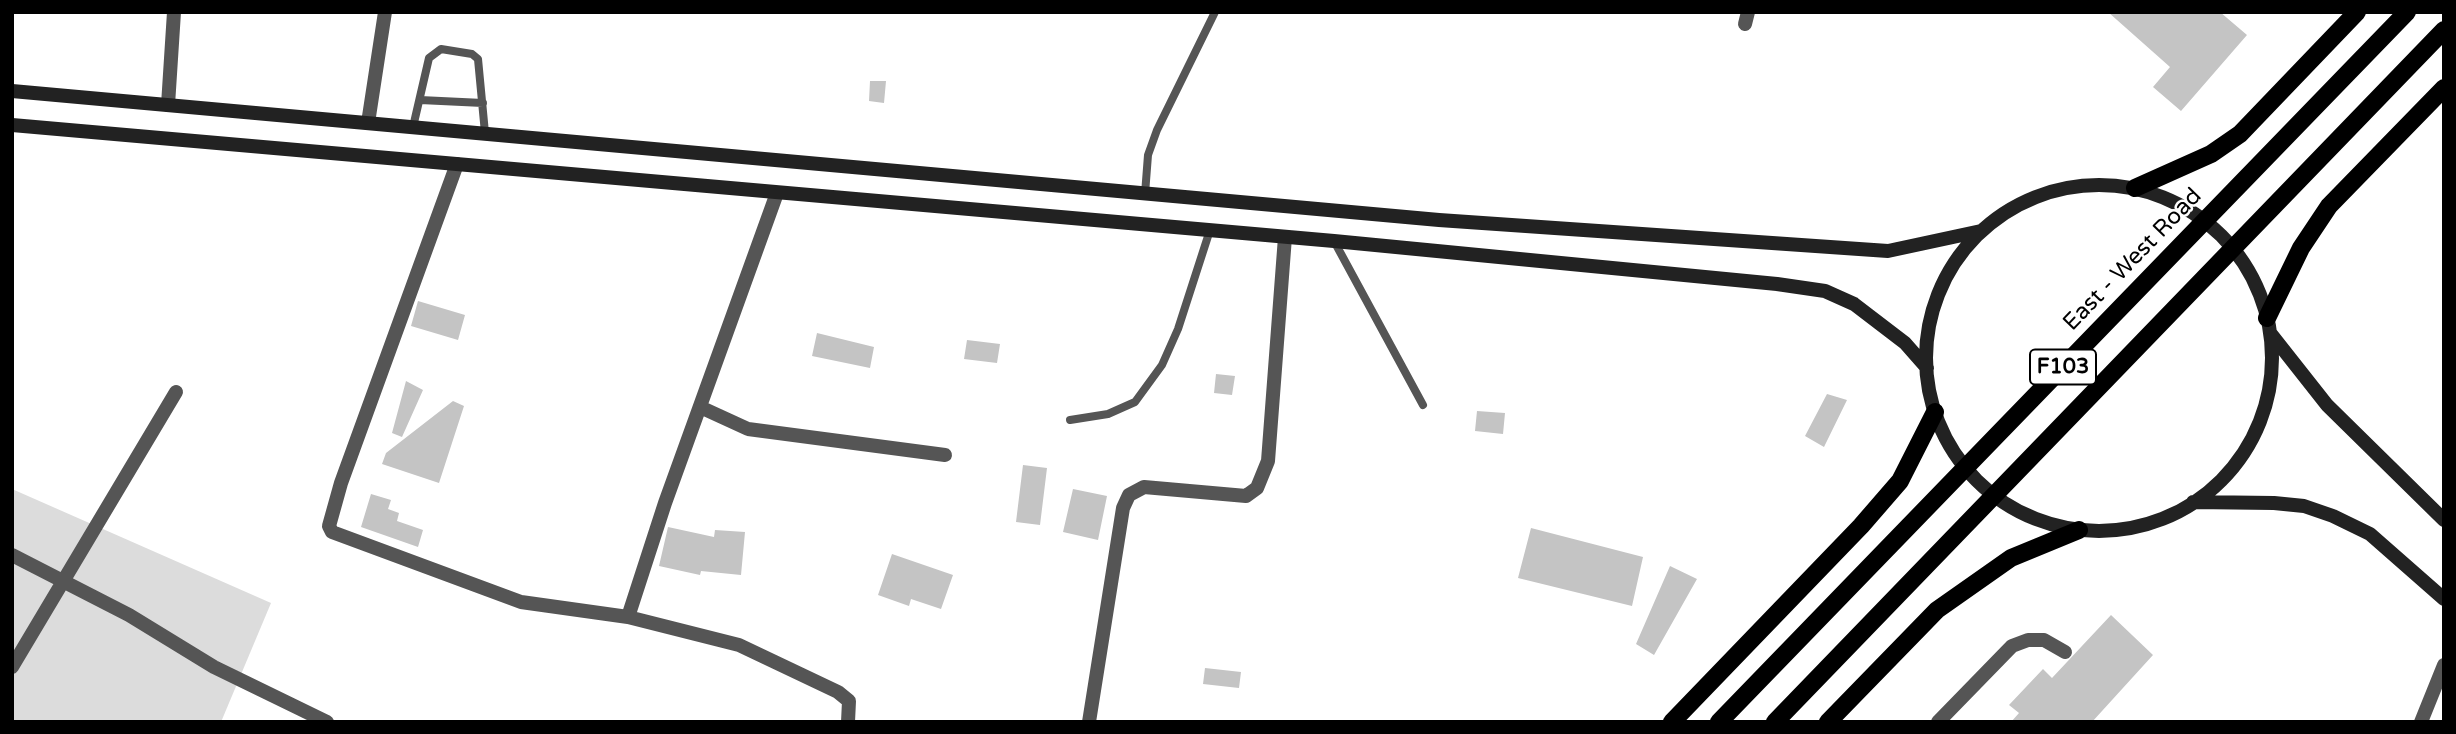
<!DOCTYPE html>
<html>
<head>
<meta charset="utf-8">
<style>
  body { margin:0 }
  #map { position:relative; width:2456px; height:734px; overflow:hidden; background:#fff; font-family:"Varela Round",sans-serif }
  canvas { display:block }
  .frame { position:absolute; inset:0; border:14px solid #000; pointer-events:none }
</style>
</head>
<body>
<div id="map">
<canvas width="2456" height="734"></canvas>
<div class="frame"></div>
</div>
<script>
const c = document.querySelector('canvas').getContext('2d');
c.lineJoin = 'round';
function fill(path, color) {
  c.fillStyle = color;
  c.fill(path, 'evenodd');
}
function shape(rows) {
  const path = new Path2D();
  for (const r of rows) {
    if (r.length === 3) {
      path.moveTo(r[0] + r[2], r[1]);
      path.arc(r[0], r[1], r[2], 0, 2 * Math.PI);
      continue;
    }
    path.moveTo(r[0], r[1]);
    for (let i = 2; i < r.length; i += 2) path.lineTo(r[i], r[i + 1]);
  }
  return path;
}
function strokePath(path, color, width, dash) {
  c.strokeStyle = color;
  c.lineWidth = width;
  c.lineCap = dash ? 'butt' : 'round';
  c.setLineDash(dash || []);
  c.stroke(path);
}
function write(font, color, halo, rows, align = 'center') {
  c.font = font + ' "Varela Round",sans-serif';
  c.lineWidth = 5;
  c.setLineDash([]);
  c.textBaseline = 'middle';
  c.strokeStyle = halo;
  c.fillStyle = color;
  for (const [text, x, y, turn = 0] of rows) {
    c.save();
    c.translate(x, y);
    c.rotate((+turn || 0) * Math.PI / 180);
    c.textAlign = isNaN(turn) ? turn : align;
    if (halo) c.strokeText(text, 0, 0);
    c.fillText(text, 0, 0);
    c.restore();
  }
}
const green = shape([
  [12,489,271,603,221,722,12,722]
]);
const building = shape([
  [2108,12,2220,12,2247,35,2181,111,2153,87,2170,67],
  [870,81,886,81,884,103,869,101],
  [418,301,465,315,458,340,411,326],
  [817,333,874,347,870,368,812,356],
  [967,340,1000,344,997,363,964,359],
  [1216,374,1235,376,1232,395,1214,393],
  [406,381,423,390,402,437,392,433],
  [1827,394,1847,400,1824,447,1805,436],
  [453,401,464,406,439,483,382,464,386,453],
  [1477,411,1505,413,1503,434,1475,431],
  [1023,465,1047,468,1040,525,1016,522],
  [1073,489,1107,496,1098,540,1063,532],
  [371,494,391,500,388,509,399,513,397,521,423,530,418,547,361,527],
  [668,527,714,537,715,530,745,532,741,575,701,571,700,575,659,566],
  [1531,528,1643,557,1632,606,1518,578],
  [892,554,953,575,941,609,911,599,909,606,878,595],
  [1670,566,1697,579,1654,655,1636,644],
  [2111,615,2153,655,2092,722,2011,722,2019,713,2009,705,2043,669,2052,678],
  [1205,668,1241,672,1239,688,1203,684]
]);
const service = shape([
  [420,100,483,103],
  [413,127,429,58,441,49,472,54,478,59,485,133],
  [1145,194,1148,155,1157,130,1215,12],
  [1334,241,1423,405],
  [1070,420,1108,414,1135,402,1162,365,1178,329,1210,230]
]);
const minor = shape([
  [1745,24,1748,12],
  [168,105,174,12],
  [368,123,385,12],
  [457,164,341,483,329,526,332,532,521,602,628,617,739,645,838,692,849,701,848,722],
  [700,407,748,429,945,455],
  [12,555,129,615,214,667,327,722],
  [628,617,665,503,777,193],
  [12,667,176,392],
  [1089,722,1123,508,1129,495,1144,487,1246,496,1257,488,1268,461,1285,237],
  [1938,722,2012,646,2028,640,2044,640,2065,652],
  [2421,722,2444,665]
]);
const secondary = shape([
  [12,91,1439,220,1888,251,1981,231],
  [12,125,1334,241,1777,284,1825,291,1854,304,1905,343,1927,368],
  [2099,358,173],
  [2271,334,2327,405,2444,520],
  [2193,502,2274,503,2304,506,2333,516,2370,534,2444,599]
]);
const primary = shape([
  [2135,188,2211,154,2240,134,2357,12],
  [2267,318,2301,248,2329,206,2444,88],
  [1672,722,1861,526,1900,481,1935,412],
  [1719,722,2407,12],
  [1775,722,2444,30],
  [1828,722,1937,610,2011,558,2079,530]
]);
const shields = [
  [2063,367,66]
];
const shieldNames = [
  ["F103",2063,367]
];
const streetNames = [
  ["East - West Road",2133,260,-46]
];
fill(green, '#dcdcdc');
fill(building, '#c4c4c4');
strokePath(service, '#555', 8);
strokePath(minor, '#555', 14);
strokePath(secondary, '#222', 14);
strokePath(primary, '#000', 18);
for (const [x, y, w] of shields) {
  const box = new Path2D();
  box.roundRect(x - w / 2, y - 17.5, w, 35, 5);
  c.fillStyle = '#fff';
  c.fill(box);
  strokePath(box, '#000', 2);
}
write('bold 21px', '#000', null, shieldNames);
write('23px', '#000', '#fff', streetNames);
</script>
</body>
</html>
